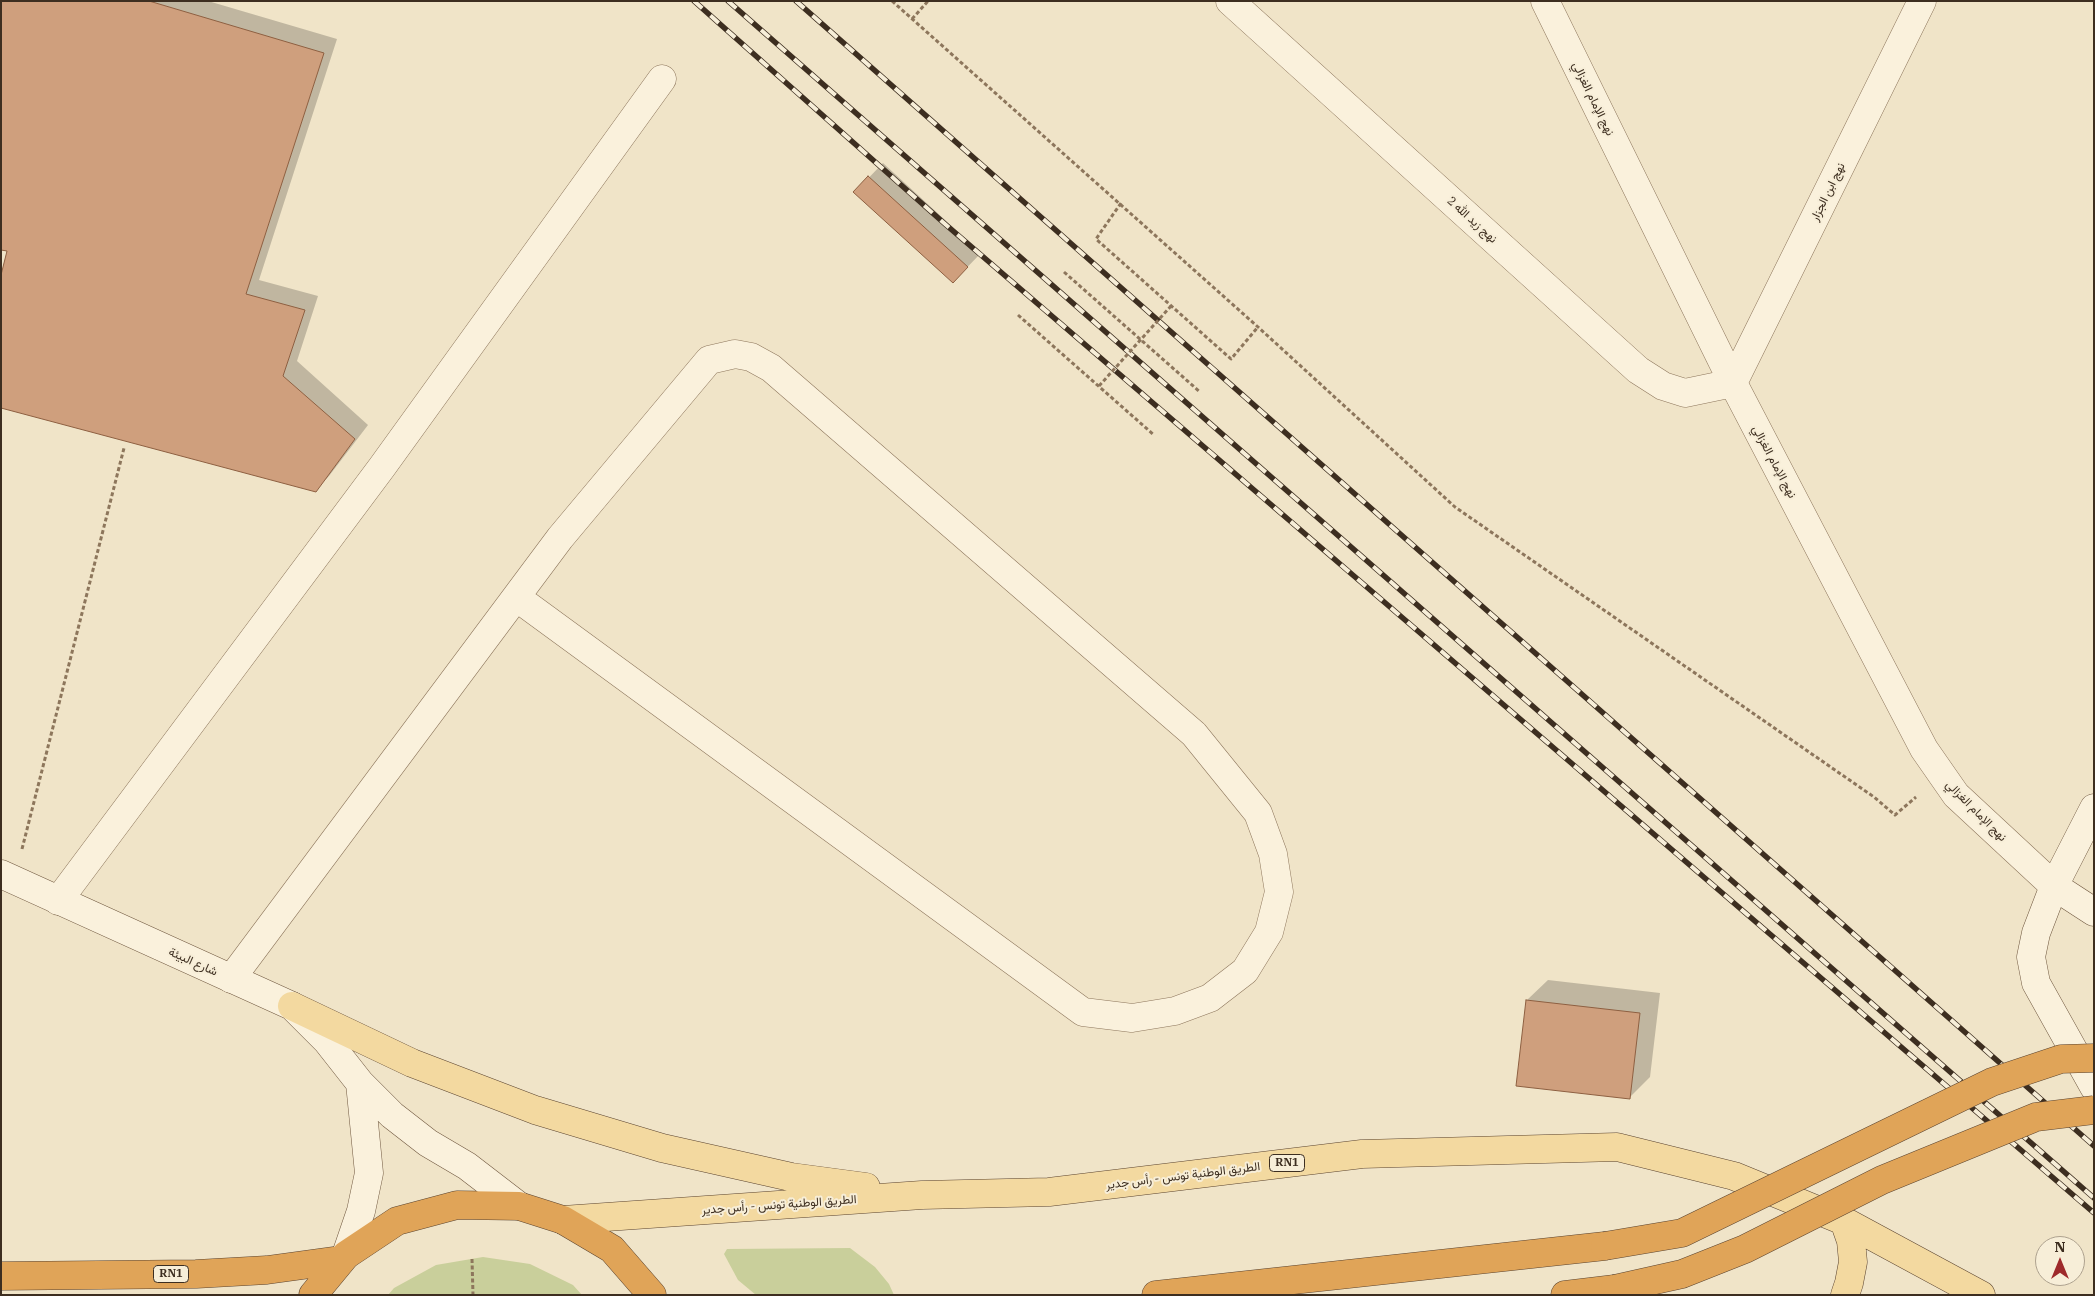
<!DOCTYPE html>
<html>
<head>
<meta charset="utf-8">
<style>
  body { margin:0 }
  #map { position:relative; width:2095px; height:1296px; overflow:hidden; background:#f0e4c8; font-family:"IBM Plex Serif",serif }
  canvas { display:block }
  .frame { position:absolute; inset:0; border:2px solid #3d2e20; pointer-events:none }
  .north { position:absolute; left:2035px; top:1236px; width:50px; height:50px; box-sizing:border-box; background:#f7eed8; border:1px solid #ada18e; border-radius:50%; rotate:0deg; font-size:14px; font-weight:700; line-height:20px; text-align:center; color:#3d2e20 }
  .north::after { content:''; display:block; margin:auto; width:18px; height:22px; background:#9e2a2b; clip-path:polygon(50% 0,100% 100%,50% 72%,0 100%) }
</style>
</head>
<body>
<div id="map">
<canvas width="2095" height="1296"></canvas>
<div class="frame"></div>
<div class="north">N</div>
</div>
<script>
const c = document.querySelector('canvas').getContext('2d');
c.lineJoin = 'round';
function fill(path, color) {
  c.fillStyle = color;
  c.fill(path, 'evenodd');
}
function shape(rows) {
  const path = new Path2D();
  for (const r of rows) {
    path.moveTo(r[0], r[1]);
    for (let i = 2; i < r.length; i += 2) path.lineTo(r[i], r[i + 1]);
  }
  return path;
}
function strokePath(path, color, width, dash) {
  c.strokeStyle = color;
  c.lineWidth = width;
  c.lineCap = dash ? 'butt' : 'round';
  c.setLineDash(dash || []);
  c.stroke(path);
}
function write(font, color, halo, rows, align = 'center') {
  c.font = font + ' "IBM Plex Serif",Vazirmatn,serif';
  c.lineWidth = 4;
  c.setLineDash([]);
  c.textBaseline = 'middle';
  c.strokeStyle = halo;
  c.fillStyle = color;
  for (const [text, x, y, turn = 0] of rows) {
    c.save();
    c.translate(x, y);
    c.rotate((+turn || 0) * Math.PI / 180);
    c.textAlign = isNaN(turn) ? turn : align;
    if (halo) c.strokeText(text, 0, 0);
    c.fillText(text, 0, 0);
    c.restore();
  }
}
const green = shape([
  [850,1248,875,1267,889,1284,894,1295,756,1295,738,1280,724,1254,727,1249],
  [483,1257,530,1264,573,1285,582,1295,388,1295,394,1288,436,1265]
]);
const shadow = shape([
  [1,1,208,1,337,39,259,280,318,296,297,361,368,425,329,476,315,491,9,251],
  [883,163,981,253,953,282,855,192],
  [1548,980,1660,993,1650,1077,1629,1098,1527,1000]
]);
const building = shape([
  [1,1,149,1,324,53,246,294,305,310,283,376,355,439,316,492,1,408,1,275,7,251,1,250,1,1],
  [868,176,968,267,953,283,853,192,868,176],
  [1526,1000,1640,1013,1630,1099,1516,1086,1526,1000]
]);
const path = shape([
  [892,1,1258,327,1455,507,1874,797,1895,815,1916,797],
  [912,19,928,1],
  [1121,203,1096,239,1231,359,1258,327],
  [1064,272,1200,392],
  [1018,315,1154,435],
  [22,849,124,448],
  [472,1259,473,1295]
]);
const street = shape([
  [1230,1,1638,370,1663,386,1685,393,1733,383,1922,1],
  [1545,1,1733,383,1924,749,1956,795,2054,886],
  [58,901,382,467,662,79],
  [231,979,560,538,709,360,735,354,751,357,771,368,1194,734,1258,813,1273,854,1279,892,1269,932,1245,971,1210,998,1175,1011,1132,1018,1083,1012,516,597]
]);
const secondary = shape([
  [2094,808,2054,886,2036,933,2031,957,2036,983,2094,1087],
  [1,874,292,1006,327,1041,360,1083,392,1115,428,1143,467,1166,519,1206],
  [2054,886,2094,912],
  [346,1255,361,1211,369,1173,360,1083]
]);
const primary = shape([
  [292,1006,412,1063,535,1110,662,1148,791,1177,866,1187],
  [563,1220,922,1195,1049,1192,1362,1154,1617,1147,1734,1176,1844,1221,1981,1295],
  [1844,1221,1851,1241,1853,1262,1849,1283,1845,1295]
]);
const highway = shape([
  [1,1276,196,1274,267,1270,340,1260],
  [313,1295,346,1255,397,1221,457,1205,519,1206,563,1220,612,1249,652,1295],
  [1156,1295,1605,1246],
  [1565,1295,1615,1289]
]);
const rail = shape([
  [694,1,945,224,2094,1213],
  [728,1,2094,1198],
  [796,1,2094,1146]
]);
const pathBridge = shape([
  [1099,386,1171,306]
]);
const highwayBridge = shape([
  [1605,1246,1682,1233,1992,1082,2061,1059,2094,1058],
  [1615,1289,1682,1274,1745,1249,1882,1180,2036,1117,2094,1110]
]);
const shields = [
  [1287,1163,35],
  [171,1274,35]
];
const shieldNames = [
  ["RN1",1287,1163],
  ["RN1",171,1274]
];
const streetNames = [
  ["نهج الإمام الغزالي",1593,99,64],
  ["نهج ابن الجزار",1828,192,-64],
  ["نهج زيد الله 2",1472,220,42],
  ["نهج الإمام الغزالي",1774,462,62],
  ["نهج الإمام الغزالي",1976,811,45],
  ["شارع البيئة",193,962,24],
  ["الطريق الوطنية تونس - رأس جدير",1183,1176,-7],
  ["الطريق الوطنية تونس - رأس جدير",779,1205,-4]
];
fill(green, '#c9cf9b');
fill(shadow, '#0003');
fill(building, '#cf9f7d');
strokePath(building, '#8d5f41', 1);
strokePath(street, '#8d765c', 29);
strokePath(secondary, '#6f573f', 29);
strokePath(primary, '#5b4430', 29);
strokePath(highway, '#5b4430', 29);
strokePath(path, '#8d765c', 3, [4, 2.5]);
strokePath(street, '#faf1dc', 28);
strokePath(secondary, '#faf1dc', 28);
strokePath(primary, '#f3d9a0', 28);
strokePath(highway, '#e0a458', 28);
strokePath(rail, '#3d2e20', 5.5);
strokePath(rail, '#f7eed8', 4, [11]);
strokePath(highwayBridge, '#5b4430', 29, []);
strokePath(pathBridge, '#8d765c', 3, [4, 2.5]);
strokePath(highwayBridge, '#e0a458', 28);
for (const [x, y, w] of shields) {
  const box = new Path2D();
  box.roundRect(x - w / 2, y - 8.5, w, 17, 4);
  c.fillStyle = '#f7eed8';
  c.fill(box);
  strokePath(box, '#3d2e20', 1);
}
write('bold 11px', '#3d2e20', null, shieldNames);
write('12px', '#3d2e20', '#f7eed8', streetNames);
</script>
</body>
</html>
